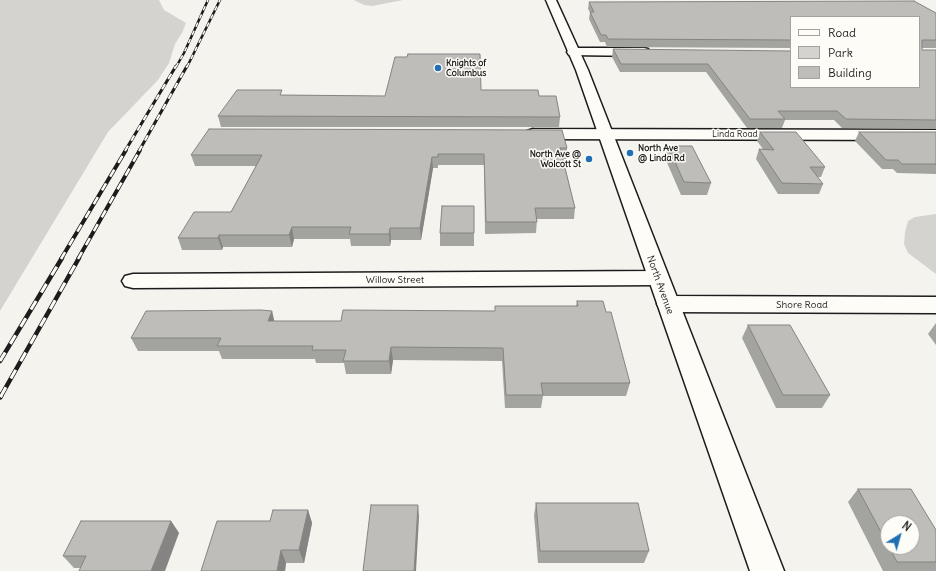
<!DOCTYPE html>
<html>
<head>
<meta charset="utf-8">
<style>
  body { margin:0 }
  #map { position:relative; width:936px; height:571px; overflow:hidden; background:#f4f3ee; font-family:Delius,sans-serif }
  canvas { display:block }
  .legend { position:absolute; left:790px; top:16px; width:130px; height:72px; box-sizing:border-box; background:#fdfcf7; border:1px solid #a3a29f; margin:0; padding:5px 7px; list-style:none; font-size:12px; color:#1c1c1c }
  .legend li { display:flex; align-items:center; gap:8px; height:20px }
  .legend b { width:20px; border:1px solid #a3a29f }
  .north { position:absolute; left:880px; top:515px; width:40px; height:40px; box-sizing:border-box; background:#fdfcf7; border:1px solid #a3a29f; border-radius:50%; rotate:37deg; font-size:11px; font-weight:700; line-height:16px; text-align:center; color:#1c1c1c }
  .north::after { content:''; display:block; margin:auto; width:14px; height:18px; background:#1f6fb2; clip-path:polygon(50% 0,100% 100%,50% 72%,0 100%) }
</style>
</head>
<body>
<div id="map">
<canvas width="936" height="571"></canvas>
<ul class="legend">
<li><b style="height:5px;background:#fdfcf7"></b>Road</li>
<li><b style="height:11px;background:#d4d3cf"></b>Park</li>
<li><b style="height:11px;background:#bebdba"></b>Building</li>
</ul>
<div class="north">N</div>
</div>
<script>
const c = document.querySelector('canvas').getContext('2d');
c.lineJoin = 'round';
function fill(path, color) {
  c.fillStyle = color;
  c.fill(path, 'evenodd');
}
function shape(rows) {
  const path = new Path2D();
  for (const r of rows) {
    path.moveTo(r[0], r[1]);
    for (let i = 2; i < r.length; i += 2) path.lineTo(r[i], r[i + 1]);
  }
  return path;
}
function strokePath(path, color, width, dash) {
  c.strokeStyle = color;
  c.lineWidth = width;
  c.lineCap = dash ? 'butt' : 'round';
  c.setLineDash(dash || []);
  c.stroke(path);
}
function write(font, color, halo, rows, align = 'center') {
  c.font = font + ' Delius,sans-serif';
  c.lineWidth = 3;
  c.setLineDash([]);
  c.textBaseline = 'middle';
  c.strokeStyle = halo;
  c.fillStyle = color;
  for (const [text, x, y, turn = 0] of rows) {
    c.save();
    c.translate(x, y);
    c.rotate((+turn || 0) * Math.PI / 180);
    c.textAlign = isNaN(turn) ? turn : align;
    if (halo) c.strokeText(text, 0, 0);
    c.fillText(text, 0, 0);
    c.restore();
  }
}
const green = shape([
  [0,0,159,0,164,10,186,23,182,33,175,44,169,63,158,80,108,132,0,311],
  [354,0,403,0,372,6,364,5],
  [936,214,936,274,908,253,904,244,905,232,908,221,915,217]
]);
const street = shape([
  [573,48,644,48,648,49,650,52,648,55,644,56,569,55,567,52,569,49,573,48],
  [533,129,936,130,936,140,533,139,527,137,525,134,527,131,533,129],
  [658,271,666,273,669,278,666,283,658,285,133,288,125,286,122,281,125,276,133,274,658,271],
  [668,296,936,297,936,313,668,312,660,309,657,304,660,299,668,296]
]);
const secondary = shape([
  [546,0,556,0,588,70,784,571,750,571,576,70,546,0]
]);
const railFar4 = shape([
  [176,67,184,53,208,0],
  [187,67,220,0]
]);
const railFar3 = shape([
  [125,151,176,66],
  [139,151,187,66]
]);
const railFar2 = shape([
  [61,259,126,150],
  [78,259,140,150]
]);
const railFar1 = shape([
  [0,361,62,258],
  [1,396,79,258]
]);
const rail = shape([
  [0,397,1,395]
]);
const wall = shape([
  [589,2,936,13,936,48,922,48,922,50,936,50,936,129,842,128,834,120,785,120,782,128,747,128,706,72,620,72,612,57,613,49,919,87,791,17,791,48,607,47,605,42,600,42,589,19,590,12,588,9],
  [481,90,539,96,560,117,559,127,221,127,218,116,283,95,385,96],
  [760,132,825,167,821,177,817,177,823,184,819,194,778,194,756,159,759,149,763,149,757,141],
  [859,132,936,132,936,174,897,173,893,169,882,169,855,141],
  [668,146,711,183,707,195,681,195,665,158],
  [567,148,566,159,563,159,575,208,574,219,537,219,536,233,485,234,484,165,438,165,438,168,433,168,421,240,391,240,390,246,351,246,350,239,294,239,292,247,223,247,222,250,182,250,178,238,231,212,256,166,195,166,191,155],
  [474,206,474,246,440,246,440,233],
  [577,301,606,312,630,383,626,396,543,396,541,408,505,408,502,361,393,360,391,374,346,374,344,363,316,363,315,359,222,359,219,351,138,351,131,338,272,311,274,321,341,321,495,311,495,306,576,306],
  [936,323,936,345,928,334],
  [748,325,830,395,822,408,776,408,742,338],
  [858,489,936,530,936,571,883,571,848,502],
  [888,523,912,547,888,547],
  [536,503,649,551,644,563,538,563,534,515],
  [308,510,312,523,304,563,286,563,285,571,270,521],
  [171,521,179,533,80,568,74,568,63,556]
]);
const shadedWall = shape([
  [432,157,433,168,421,240,420,228],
  [292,227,294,239,292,247,289,235],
  [390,228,391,240,390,246,389,234],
  [219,235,223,247,222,250,218,238],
  [272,311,275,324,268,321],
  [391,347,393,360,391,374,389,361],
  [418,505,419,517,416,571,414,571],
  [308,510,312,523,304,563,299,550],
  [171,521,179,533,165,571,151,571],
  [281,550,286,563,285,571,277,571]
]);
const building = shape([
  [914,1,936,13,936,40,922,40,922,50,936,50,936,120,846,119,837,111,778,111,785,119,750,119,708,64,621,64,613,49,791,51,791,87,919,87,919,17,791,17,791,40,608,39,606,35,601,35,590,12,594,12,589,2,914,1],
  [408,54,480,54,481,90,538,90,539,96,556,96,560,117,218,116,237,90,282,90,280,95,385,96,395,57,407,57,408,54],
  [209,129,562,130,567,148,560,148,575,208,535,208,537,222,486,222,484,154,438,154,438,157,432,157,420,228,390,228,389,234,349,234,351,227,292,227,289,235,219,235,218,238,178,238,194,212,231,212,262,155,191,155,209,129],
  [760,132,796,132,825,167,810,167,823,184,782,183,759,149,774,150,760,132],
  [859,132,936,132,936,164,902,164,898,160,886,160,859,132],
  [668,146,692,146,711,183,684,182,668,146],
  [442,206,474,206,474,233,440,233,442,206],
  [577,301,603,301,606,312,611,312,630,383,541,383,543,395,506,395,503,348,391,347,389,361,343,361,346,350,312,350,313,346,217,346,221,338,131,338,146,311,261,310,272,311,268,321,341,321,343,310,495,311,495,306,578,306,577,301],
  [748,325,790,325,830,395,783,395,748,325],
  [858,489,911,489,936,530,936,562,897,562,889,547,912,547,912,523,888,523,888,545,858,489],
  [536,503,638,503,649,551,540,551,536,503],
  [371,505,418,505,414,571,363,571,371,505],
  [273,510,308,510,299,550,281,550,277,571,201,571,217,521,270,521,273,510],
  [81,521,171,521,151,571,79,571,86,556,63,556,81,521]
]);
const markers = [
  [438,68,4,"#1f6fb2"],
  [630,153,4,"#1f6fb2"],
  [589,159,4,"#1f6fb2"]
];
const farPoinames = [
  ["Knights of",446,63],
  ["Columbus",446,73],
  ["North Ave",638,148],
  ["@ Linda Rd",638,158],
  ["North Ave @",581,154,"right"],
  ["Wolcott St",581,164,"right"]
];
const farStreetnames = [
  ["Linda Road",735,134]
];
const streetNames = [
  ["Willow Street",395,280],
  ["North Avenue",660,285,70],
  ["Shore Road",802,305]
];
fill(green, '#d4d3cf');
strokePath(street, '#1c1c1c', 3);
strokePath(secondary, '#1c1c1c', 3);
fill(street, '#fdfcf7');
fill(secondary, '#fdfcf7');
strokePath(railFar4, '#1c1c1c', 2.5);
strokePath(railFar3, '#1c1c1c', 3);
strokePath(railFar2, '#1c1c1c', 4);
strokePath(railFar1, '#1c1c1c', 4.5);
strokePath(rail, '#1c1c1c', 5.5);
strokePath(railFar4, '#fdfcf7', 1.5, [4.5]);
strokePath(railFar3, '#fdfcf7', 2, [6]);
strokePath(railFar2, '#fdfcf7', 2.5, [8]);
strokePath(railFar1, '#fdfcf7', 3, [10]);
strokePath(rail, '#fdfcf7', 4, [12]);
fill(wall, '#a3a3a0');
fill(shadedWall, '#858482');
fill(building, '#bebdba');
strokePath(building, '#858482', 1);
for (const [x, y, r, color] of markers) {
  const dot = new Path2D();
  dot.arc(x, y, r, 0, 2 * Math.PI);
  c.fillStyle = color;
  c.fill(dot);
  strokePath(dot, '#fdfcf7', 1.5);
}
write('bold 9px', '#1c1c1c', '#fdfcf7', farPoinames, 'left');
write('9px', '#1c1c1c', '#fdfcf7', farStreetnames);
write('10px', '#1c1c1c', '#fdfcf7', streetNames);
</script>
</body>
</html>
